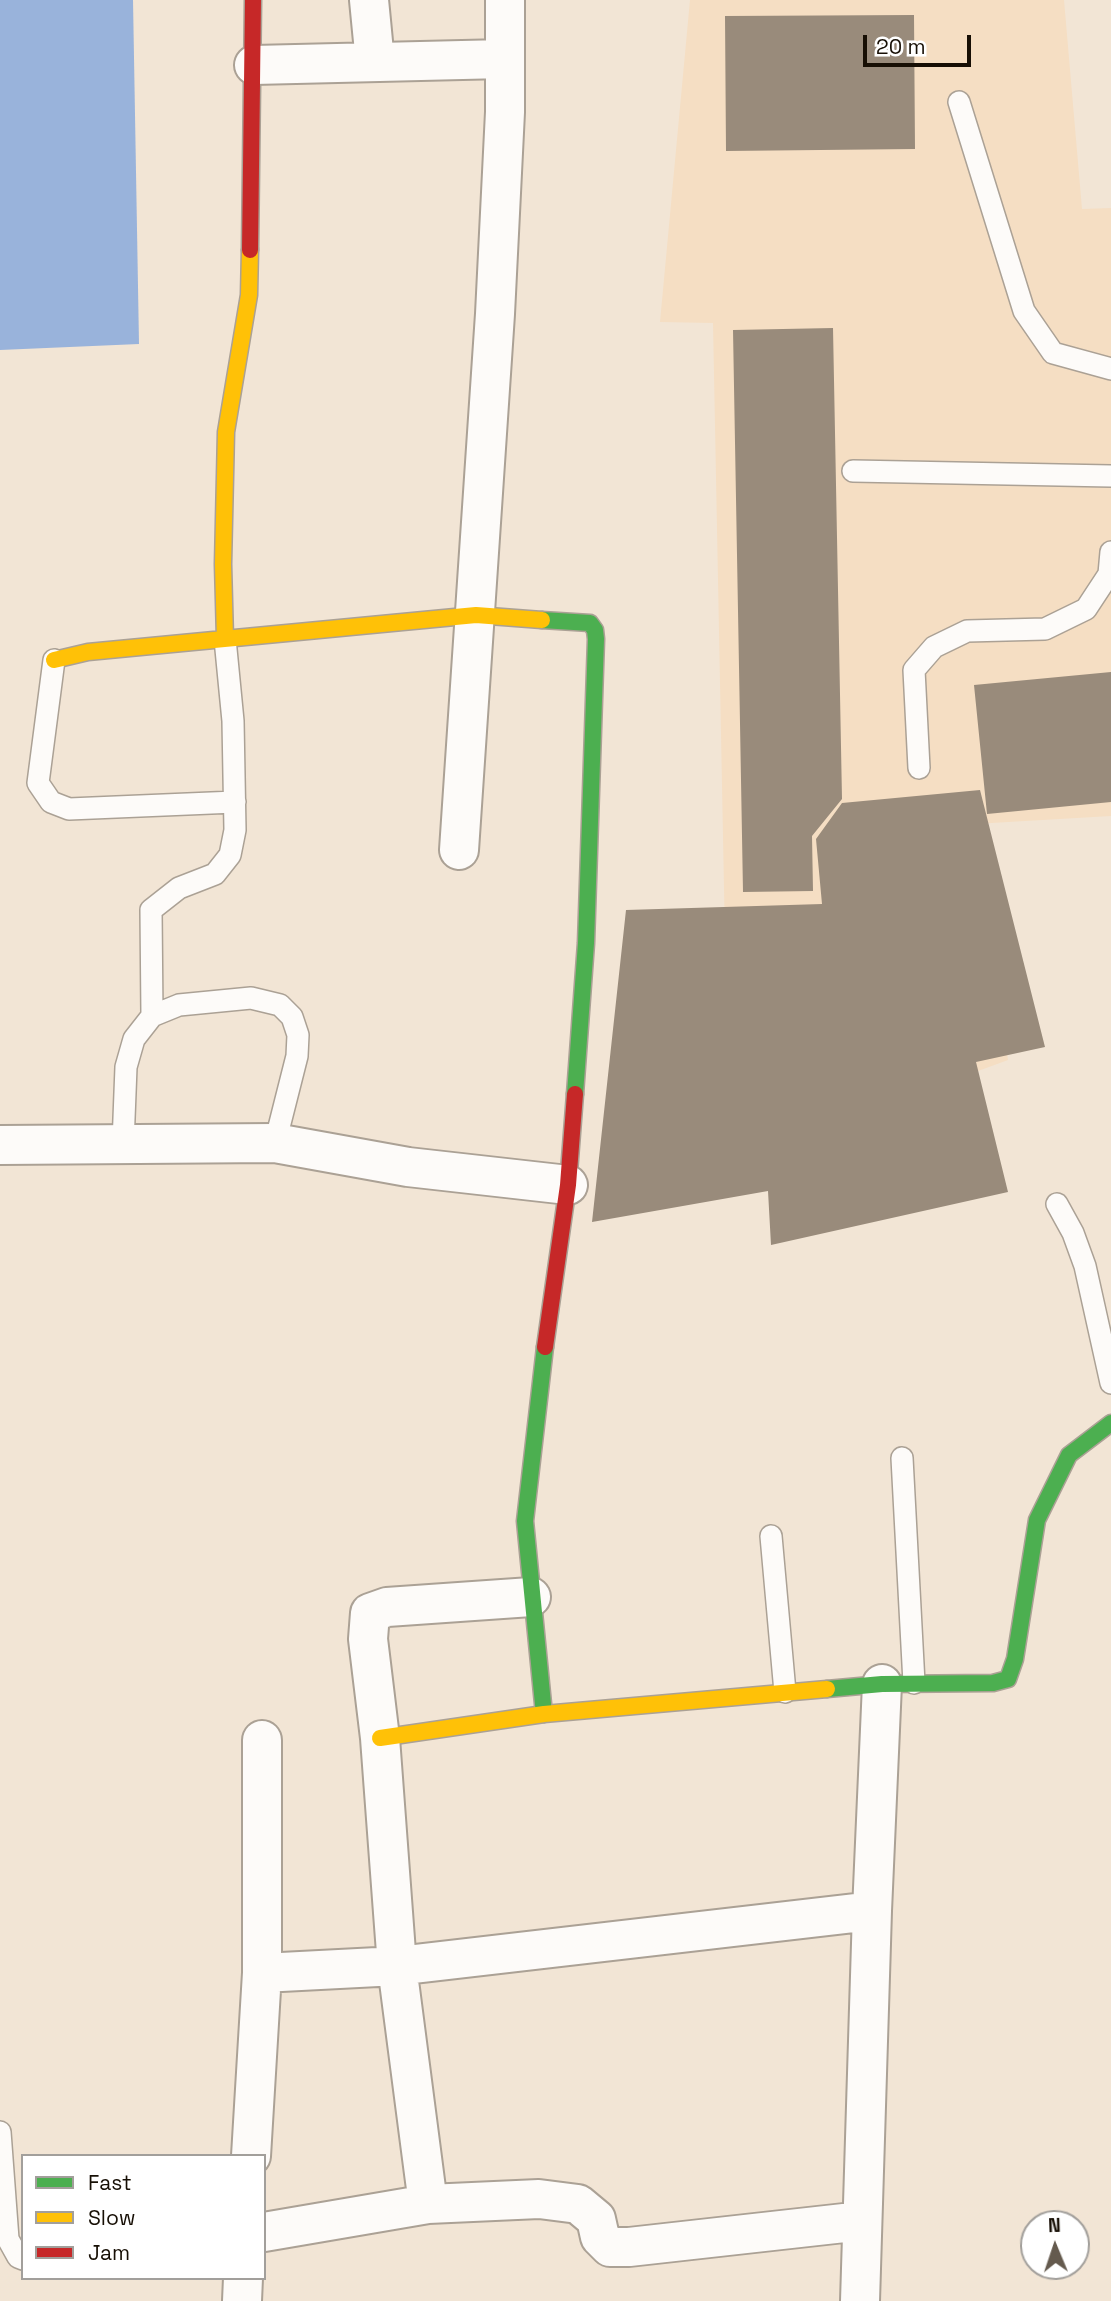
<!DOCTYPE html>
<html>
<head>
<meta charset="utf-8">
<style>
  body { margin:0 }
  #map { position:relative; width:1111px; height:2301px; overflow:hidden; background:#f2e5d5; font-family:"Space Grotesk",sans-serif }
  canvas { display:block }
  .legend { position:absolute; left:21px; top:2154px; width:245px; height:126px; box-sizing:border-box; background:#fff; border:2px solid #a29f9b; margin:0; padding:9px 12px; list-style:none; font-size:21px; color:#170f05 }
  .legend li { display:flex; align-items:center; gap:14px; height:35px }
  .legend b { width:35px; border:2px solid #a29f9b }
  .north { position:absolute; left:1020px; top:2210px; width:70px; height:70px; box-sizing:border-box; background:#fff; border:2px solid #a29f9b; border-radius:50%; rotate:358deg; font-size:19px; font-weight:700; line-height:28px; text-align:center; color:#170f05 }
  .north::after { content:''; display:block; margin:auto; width:24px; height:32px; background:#645a4e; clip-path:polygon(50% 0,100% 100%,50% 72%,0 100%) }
  .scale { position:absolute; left:863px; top:35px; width:108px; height:32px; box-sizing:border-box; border:4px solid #170f05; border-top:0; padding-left:9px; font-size:21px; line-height:24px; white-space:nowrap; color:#170f05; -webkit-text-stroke:5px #fff; paint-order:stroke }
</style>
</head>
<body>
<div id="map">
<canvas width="1111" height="2301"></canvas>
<ul class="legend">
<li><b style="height:9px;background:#4caf50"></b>Fast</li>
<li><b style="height:9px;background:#ffc107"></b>Slow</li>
<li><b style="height:9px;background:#c62828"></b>Jam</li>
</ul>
<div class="north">N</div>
<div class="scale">20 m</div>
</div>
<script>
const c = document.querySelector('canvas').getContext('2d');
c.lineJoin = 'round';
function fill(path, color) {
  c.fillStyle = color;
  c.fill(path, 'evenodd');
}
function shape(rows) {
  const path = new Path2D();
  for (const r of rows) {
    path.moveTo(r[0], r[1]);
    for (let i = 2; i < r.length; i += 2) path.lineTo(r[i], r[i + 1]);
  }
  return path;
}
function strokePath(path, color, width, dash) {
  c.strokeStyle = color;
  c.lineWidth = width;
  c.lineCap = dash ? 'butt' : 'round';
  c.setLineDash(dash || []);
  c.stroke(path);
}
const built = shape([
  [690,0,1064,0,1082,209,1111,208,1111,816,974,824,1008,1060,880,1107,725,939,713,323,660,322]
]);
const water = shape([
  [0,0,133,0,139,344,0,350]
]);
const building = shape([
  [914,15,915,149,726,151,725,16],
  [833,328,842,799,812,836,813,891,743,892,733,330],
  [1111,672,1111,802,987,814,974,685],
  [980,790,1045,1047,976,1062,1008,1192,771,1245,768,1191,592,1222,626,910,822,904,816,839,842,803]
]);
const lane = shape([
  [959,102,1024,311,1053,353,1111,369],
  [853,471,1111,476],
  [54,660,38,783,51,802,69,809,235,802],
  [919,768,914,670,934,647,967,631,1045,629,1086,609,1109,574,1111,552],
  [152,1016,151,910,179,888,215,874,230,855,235,830,233,721,225,639],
  [123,1144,126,1067,134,1039,152,1016,179,1005,251,998,280,1005,292,1017,298,1035,297,1056,275,1143],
  [1057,1204,1073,1233,1085,1266,1111,1383],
  [902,1458,914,1683],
  [771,1536,785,1692],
  [0,2132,8,2239,18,2257,23,2259]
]);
const street = shape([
  [369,0,375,62],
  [254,65,504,59],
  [459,850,495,314,505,112,505,0],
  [0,1145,275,1143,408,1167,568,1185],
  [262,1973,397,1966,872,1911],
  [251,2156,262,1973,262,1740],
  [428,2204,397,1966,380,1738,368,1639,370,1613,387,1607,531,1597],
  [264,2232,428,2204,539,2199,578,2204,596,2219,600,2237,610,2247,629,2247,862,2221],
  [242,2301,243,2278],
  [860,2301,872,1911,882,1684]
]);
const fast = shape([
  [542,620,590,623,595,630,596,639,586,943,575,1094],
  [827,1689,882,1684,993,1683,1008,1679,1015,1659,1037,1520,1069,1455,1111,1423],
  [544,1714,525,1521,545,1347]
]);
const slow = shape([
  [225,639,223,564,226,432,249,295,250,250],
  [54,660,88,652,476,615,542,620],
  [380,1738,544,1714,827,1689]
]);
const jam = shape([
  [250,250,253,0],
  [545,1347,568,1185,575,1094]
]);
fill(built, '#f5dec3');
fill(water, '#99b3db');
fill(building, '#998b7b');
strokePath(lane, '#aba195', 24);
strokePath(street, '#aba195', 42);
strokePath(fast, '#aba195', 19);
strokePath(slow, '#aba195', 19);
strokePath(jam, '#aba195', 19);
strokePath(lane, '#fdfbf9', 21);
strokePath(street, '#fdfbf9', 38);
strokePath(fast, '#4caf50', 16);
strokePath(slow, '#ffc107', 16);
strokePath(jam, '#c62828', 16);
</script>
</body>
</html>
